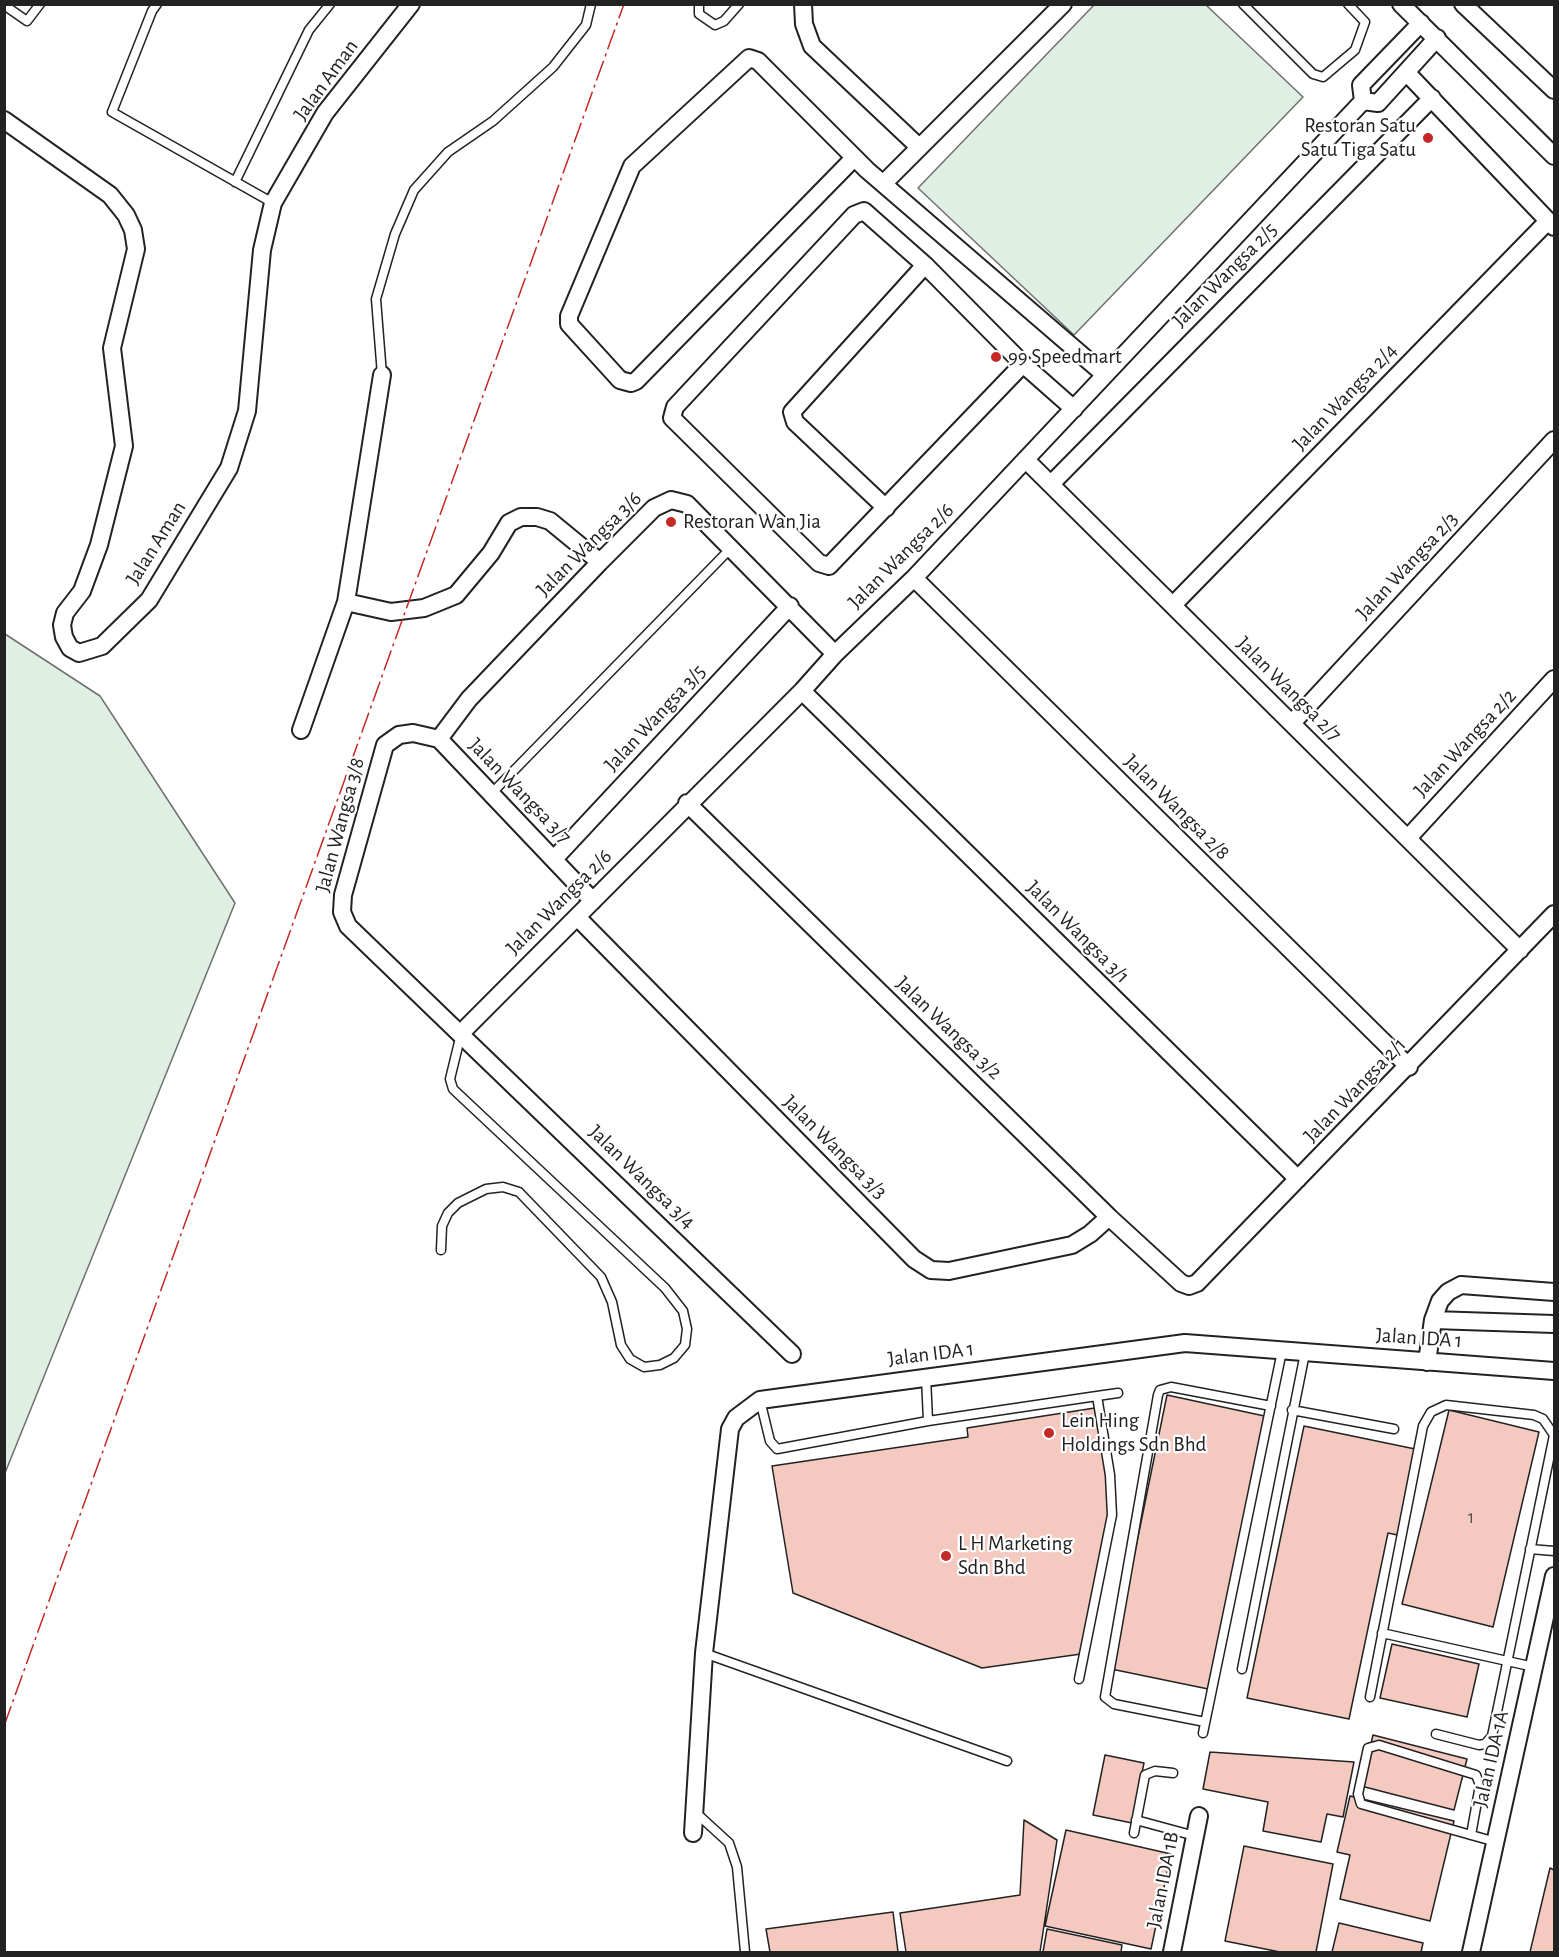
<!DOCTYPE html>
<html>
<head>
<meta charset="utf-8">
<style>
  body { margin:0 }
  #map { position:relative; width:1559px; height:1957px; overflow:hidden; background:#fff; font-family:"Alegreya Sans",sans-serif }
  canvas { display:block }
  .frame { position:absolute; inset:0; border:6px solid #222; pointer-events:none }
</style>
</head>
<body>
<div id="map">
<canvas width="1559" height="1957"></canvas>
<div class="frame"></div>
</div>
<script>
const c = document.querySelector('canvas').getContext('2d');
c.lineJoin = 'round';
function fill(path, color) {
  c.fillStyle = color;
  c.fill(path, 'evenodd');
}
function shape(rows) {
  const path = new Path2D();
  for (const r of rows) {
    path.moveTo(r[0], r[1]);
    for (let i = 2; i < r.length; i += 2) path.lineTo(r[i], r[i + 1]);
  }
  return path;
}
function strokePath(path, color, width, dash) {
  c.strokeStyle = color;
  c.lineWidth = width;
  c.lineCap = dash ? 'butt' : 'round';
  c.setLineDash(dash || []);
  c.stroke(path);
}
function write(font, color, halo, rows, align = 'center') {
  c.font = font + ' "Alegreya Sans",sans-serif';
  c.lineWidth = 4.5;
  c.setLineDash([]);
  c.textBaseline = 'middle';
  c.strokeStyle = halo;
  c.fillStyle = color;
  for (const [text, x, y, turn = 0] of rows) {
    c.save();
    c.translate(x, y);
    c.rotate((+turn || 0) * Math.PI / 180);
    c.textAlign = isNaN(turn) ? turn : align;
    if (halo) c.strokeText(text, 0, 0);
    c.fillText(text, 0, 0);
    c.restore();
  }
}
const green = shape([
  [1094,5,1206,5,1303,97,1074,335,918,188,1094,5],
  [5,634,100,696,235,903,5,1473,5,634]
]);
const building = shape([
  [1167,1395,1269,1417,1213,1690,1111,1669,1167,1395],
  [1101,1407,1113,1519,1081,1654,982,1668,793,1593,772,1466,968,1437,967,1428,1101,1407],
  [1449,1410,1539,1432,1493,1627,1402,1604,1449,1410],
  [1304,1426,1420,1450,1402,1536,1388,1533,1349,1719,1247,1698,1304,1426],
  [1392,1644,1479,1664,1467,1717,1380,1698,1392,1644],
  [1373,1735,1467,1759,1454,1810,1361,1786,1373,1735],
  [1210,1752,1354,1762,1343,1817,1327,1814,1321,1842,1263,1831,1268,1802,1203,1789,1210,1752],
  [1105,1755,1144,1763,1132,1823,1093,1815,1105,1755],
  [1350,1796,1454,1821,1430,1921,1340,1899,1350,1855,1337,1852,1350,1796],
  [1024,1820,1057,1840,1040,1952,906,1952,900,1913,1020,1895,1024,1820],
  [1066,1830,1171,1854,1151,1949,1045,1926,1066,1830],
  [1244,1846,1333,1864,1316,1952,1280,1952,1225,1941,1244,1846],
  [1550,1868,1554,1870,1554,1952,1530,1952,1550,1868],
  [893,1912,898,1952,770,1952,766,1929,893,1912],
  [1339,1923,1423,1943,1421,1952,1332,1952,1339,1923],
  [1047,1929,1122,1945,1121,1952,1043,1952,1047,1929]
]);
const lane = shape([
  [157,4,152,11,112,112,273,203],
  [699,4,699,14,715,25,724,21,739,4],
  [1243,4,1313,74,1323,77,1355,50,1365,22,1348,4],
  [4,5,27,21,40,4],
  [235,182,309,30,330,4],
  [382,375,376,299,395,234,414,190,448,152,493,121,553,67,586,25,591,4],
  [491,794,731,548],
  [441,1250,442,1226,448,1213,458,1203,486,1189,503,1187,519,1192,601,1277,612,1302,621,1345,630,1359,644,1367,660,1365,674,1358,685,1345,687,1329,683,1311,665,1288,453,1089,450,1079,461,1034],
  [926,1377,928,1421,1097,1396,1110,1475,1112,1515,1079,1679],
  [1097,1396,1118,1393],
  [760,1400,770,1441,777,1449,928,1421],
  [1292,1410,1394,1429],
  [1530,1549,1554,1551],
  [1382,1633,1534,1667],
  [704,1653,1007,1761],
  [1242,1669,1305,1353],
  [1370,1697,1423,1426,1431,1412,1446,1405,1534,1415,1543,1419,1554,1435],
  [1205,1722,1114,1704,1105,1697,1158,1395,1160,1390,1171,1387,1271,1406],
  [1203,1733,1282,1351],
  [1436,1734,1479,1745,1485,1744,1492,1736,1554,1435],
  [694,1811,729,1843,737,1867,745,1952],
  [1136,1820,1195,1836],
  [1134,1833,1145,1775,1155,1771,1173,1773],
  [1471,1835,1480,1785,1476,1775,1379,1745,1368,1748,1358,1794,1361,1804,1496,1842]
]);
const street = shape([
  [803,4,804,24,812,46,919,147],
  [1401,4,1554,156],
  [1463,4,1554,90],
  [1406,72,1554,227],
  [1363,101,1378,103,1437,38],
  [4,120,110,195,126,215,133,230,136,249,112,348,124,446,99,545,82,591,65,613,62,625,64,637,70,648,79,653,102,646,149,600,229,468,247,411,262,250,273,203,325,113,411,4],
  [854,158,636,381,631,383,620,380,569,324,569,316,632,166,749,58,758,61,867,170,1105,375],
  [884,183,1063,4],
  [1023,364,829,566,819,563,672,418,675,407,854,215,864,211,925,265,1023,364,1074,409],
  [1026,460,1520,950],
  [1051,484,1432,98],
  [886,508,795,422,792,412,925,265],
  [914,578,1409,1067],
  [346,602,391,612,424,608,456,595,491,553,509,523,521,517,537,517,550,521,600,562],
  [1173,605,1548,221],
  [802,691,1298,1179],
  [1292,723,1554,440],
  [301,730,346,602,382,375],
  [439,739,413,733,399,735,385,745,343,895,342,912,348,926,792,1354],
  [439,739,469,699,600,562,654,508,671,500,687,504,835,654],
  [439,739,593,901],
  [687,803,1109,1217,1181,1283,1189,1286,1197,1283,1554,914],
  [1408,838,1554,679],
  [554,859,790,606],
  [577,917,914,1259,931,1270,949,1271,1072,1245,1090,1234,1109,1217],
  [461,1033,802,691,835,654,914,578,1363,101,1361,85,1421,23],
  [1433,1320,1554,1324],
  [1427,1362,1433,1320,1440,1301,1448,1292,1461,1285,1554,1292],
  [693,1833,704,1653,730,1429,736,1418,760,1400,1185,1343,1554,1371],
  [1172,1952,1199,1816],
  [1471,1952,1554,1576]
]);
const power = shape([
  [4,1726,624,4]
]);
const markers = [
  [1428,138,6,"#c62828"],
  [996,357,6,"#c62828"],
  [671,522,6,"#c62828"],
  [1049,1433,6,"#c62828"],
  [946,1556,6,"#c62828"]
];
const numberNames = [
  ["1",1471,1518]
];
const streetNames = [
  ["Jalan Aman",326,80,-54],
  ["Jalan Wangsa 2/5",1225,275,-45],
  ["Jalan Wangsa 2/4",1345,397,-46],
  ["Jalan Aman",156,543,-58],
  ["Jalan Wangsa 3/6",589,544,-45],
  ["Jalan Wangsa 2/6",901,556,-45],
  ["Jalan Wangsa 2/3",1407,566,-47],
  ["Jalan Wangsa 2/7",1289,689,45],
  ["Jalan Wangsa 3/5",655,718,-47],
  ["Jalan Wangsa 2/2",1465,743,-47],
  ["Jalan Wangsa 3/7",520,791,46],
  ["Jalan Wangsa 2/8",1177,807,45],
  ["Jalan Wangsa 3/8",340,825,-75],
  ["Jalan Wangsa 2/6",559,902,-45],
  ["Jalan Wangsa 3/1",1078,932,45],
  ["Jalan Wangsa 3/2",949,1028,44],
  ["Jalan Wangsa 2/1",1355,1090,-46],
  ["Jalan Wangsa 3/3",835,1147,45],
  ["Jalan Wangsa 3/4",642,1177,44],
  ["Jalan IDA 1",1419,1338,4],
  ["Jalan IDA 1",931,1354,-7],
  ["Jalan IDA 1A",1491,1759,-77],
  ["Jalan IDA 1B",1163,1880,-79]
];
const poiNames = [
  ["Restoran Satu",1416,126,"right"],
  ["Satu Tiga Satu",1416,150,"right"],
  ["99 Speedmart",1008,357],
  ["Restoran Wan Jia",683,522],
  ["Lein Hing",1061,1421],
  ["Holdings Sdn Bhd",1061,1445],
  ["L H Marketing",958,1544],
  ["Sdn Bhd",958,1568]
];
fill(green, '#e0efe3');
strokePath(green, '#6f6f6f', 1.5);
fill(building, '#f3c9c0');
strokePath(building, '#222', 1.5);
strokePath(lane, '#222', 11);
strokePath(street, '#222', 20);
strokePath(lane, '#fff', 8);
strokePath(street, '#fff', 16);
strokePath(power, '#c62828', 1.5, [21, 4.5, 3, 4.5]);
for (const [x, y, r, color] of markers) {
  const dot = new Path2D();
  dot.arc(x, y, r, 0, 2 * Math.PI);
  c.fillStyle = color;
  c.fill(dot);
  strokePath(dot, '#fff', 2);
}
write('18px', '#564c4a', null, numberNames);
write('21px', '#222', '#fff', streetNames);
write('21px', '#222', '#fff', poiNames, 'left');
</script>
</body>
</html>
